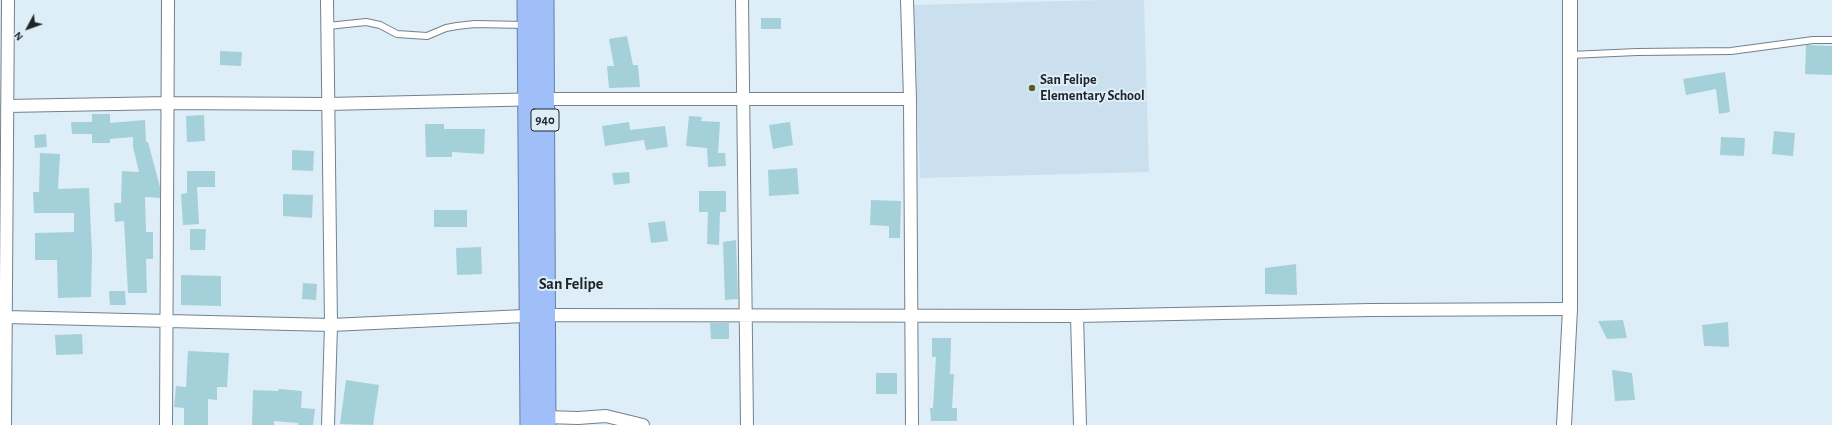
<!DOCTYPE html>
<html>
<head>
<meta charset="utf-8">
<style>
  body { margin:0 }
  #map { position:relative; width:1832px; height:425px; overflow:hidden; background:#deeef8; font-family:"Alegreya Sans",sans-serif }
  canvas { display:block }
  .north { position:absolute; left:8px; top:8px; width:40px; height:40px; -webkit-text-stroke:3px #deeef8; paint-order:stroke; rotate:229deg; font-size:11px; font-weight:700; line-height:16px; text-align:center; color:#1f2428 }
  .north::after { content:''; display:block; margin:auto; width:14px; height:18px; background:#1f2428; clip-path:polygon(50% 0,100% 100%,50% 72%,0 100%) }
</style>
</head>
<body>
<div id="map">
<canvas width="1832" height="425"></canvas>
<div class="north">N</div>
</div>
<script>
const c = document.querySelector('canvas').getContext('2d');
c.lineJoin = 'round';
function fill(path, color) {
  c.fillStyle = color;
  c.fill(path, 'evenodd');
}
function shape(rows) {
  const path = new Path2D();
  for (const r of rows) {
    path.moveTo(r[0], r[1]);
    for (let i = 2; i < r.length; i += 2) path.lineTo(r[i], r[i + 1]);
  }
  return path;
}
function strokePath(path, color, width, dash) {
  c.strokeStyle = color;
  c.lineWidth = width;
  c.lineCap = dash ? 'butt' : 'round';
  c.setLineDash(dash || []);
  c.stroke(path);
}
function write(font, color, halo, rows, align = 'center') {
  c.font = font + ' "Alegreya Sans",sans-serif';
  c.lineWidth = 4;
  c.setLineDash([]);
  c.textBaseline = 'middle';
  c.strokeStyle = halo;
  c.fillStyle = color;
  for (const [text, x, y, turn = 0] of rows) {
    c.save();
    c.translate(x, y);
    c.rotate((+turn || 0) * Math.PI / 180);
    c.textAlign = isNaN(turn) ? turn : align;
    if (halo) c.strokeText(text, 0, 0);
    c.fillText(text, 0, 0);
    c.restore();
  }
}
const built = shape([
  [1102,0,1144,0,1149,172,920,178,914,5]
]);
const building = shape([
  [761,18,781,18,781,29,761,29],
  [627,36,633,65,638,65,640,87,609,88,607,66,614,66,609,39],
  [1806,45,1832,46,1832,75,1805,74],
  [220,51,242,52,241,66,220,65],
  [1725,72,1730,112,1719,114,1716,89,1686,95,1683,79],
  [92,114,110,114,110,123,145,120,146,142,148,142,160,187,160,198,145,197,146,232,153,232,153,259,146,259,147,293,128,293,124,221,115,222,114,203,121,203,122,171,139,172,133,147,133,137,110,139,110,143,92,143,92,134,72,134,71,122,92,122],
  [204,115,205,141,187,142,186,116],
  [689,116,702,117,701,121,720,122,718,153,725,153,726,166,708,167,707,148,686,146],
  [629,122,630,130,665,126,668,147,646,150,644,140,605,146,602,126],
  [790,122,793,145,773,149,769,125],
  [425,124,444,124,444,129,485,129,484,154,452,152,452,157,426,157],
  [1774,131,1795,133,1793,156,1772,154],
  [46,134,47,147,35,148,34,135],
  [1721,137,1745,138,1744,156,1720,155],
  [292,150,314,151,313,171,292,170],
  [40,153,60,154,58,189,89,188,92,253,91,297,58,298,57,260,35,260,35,233,74,232,74,213,34,213,33,192,39,192],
  [797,168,799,194,769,196,768,170],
  [187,171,215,171,215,187,197,187,199,224,183,225,181,194,187,193],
  [629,172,630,183,614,185,612,173],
  [699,191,726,191,726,212,720,212,719,245,707,244,708,212,699,212],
  [283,194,313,195,312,218,283,216],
  [871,200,901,201,900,238,889,238,889,226,870,225],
  [434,210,467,210,467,227,434,227],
  [665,221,668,241,651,243,648,223],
  [190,229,206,229,205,250,190,250],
  [736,240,738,299,725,300,723,242],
  [481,247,482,274,457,275,456,248],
  [1296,264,1297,295,1265,294,1265,268],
  [181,275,221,276,221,306,181,305],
  [303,283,317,284,316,300,302,299],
  [109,291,125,291,126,305,110,305],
  [1623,320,1627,338,1607,339,1598,321],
  [1728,322,1729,347,1704,346,1702,325],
  [710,323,729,323,729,339,711,339],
  [82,334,83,354,56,355,55,335],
  [932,338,951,338,950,374,954,374,952,408,957,408,957,421,931,421,930,408,933,408,936,357,932,357],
  [188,351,229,353,227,387,217,387,217,400,208,399,208,425,184,425,184,408,174,407,176,386,186,387],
  [1612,370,1632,373,1635,400,1615,401],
  [876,373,897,373,897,394,876,394],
  [346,380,379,385,373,425,340,424],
  [279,389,302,391,301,408,315,409,313,425,298,425,298,423,274,421,274,425,252,425,253,390,278,391]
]);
const service = shape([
  [328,26,366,22,380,25,397,34,427,36,446,28,457,26,475,24,525,25],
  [1570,55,1637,52,1731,51,1813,40,1832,40]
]);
const minor = shape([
  [327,0,331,325,328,425],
  [742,0,747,425],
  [907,0,910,99,912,425],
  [7,106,169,103,328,104,545,99,910,99],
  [1077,316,1080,425],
  [6,317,331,325,546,315,1077,316,1370,310,1570,309],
  [546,417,578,418,606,416,643,425],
  [5,425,8,0],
  [166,425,168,0]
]);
const tertiary = shape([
  [1564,425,1570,309,1570,0]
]);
const trunk = shape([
  [527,0,530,425],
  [544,0,546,425]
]);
const markers = [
  [1032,88,4,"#5a5a27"]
];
const shields = [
  [545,120,28]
];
const shieldNames = [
  ["940",545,120]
];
const poiNames = [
  ["San Felipe",1040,80],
  ["Elementary School",1040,96]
];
const quarterNames = [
  ["San Felipe",571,284]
];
fill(built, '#cae0ef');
fill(building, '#a4d0d9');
strokePath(service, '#73818a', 8);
strokePath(minor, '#73818a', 14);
strokePath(tertiary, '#73818a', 16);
strokePath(trunk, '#647eae', 21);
strokePath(service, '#fff', 6);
strokePath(minor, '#fff', 12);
strokePath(tertiary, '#fff', 14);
strokePath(trunk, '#a0bff8', 19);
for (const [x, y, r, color] of markers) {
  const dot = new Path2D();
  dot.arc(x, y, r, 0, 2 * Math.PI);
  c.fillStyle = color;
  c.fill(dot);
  strokePath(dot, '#deeef8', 1.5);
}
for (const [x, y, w] of shields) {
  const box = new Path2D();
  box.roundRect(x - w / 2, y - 11, w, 22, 3);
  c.fillStyle = '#deeef8';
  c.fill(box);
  strokePath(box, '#1f2428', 1);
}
write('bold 13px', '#1f2428', null, shieldNames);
write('bold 14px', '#1f2428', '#deeef8', poiNames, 'left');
write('bold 16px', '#1f2428', '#deeef8', quarterNames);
</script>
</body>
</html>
